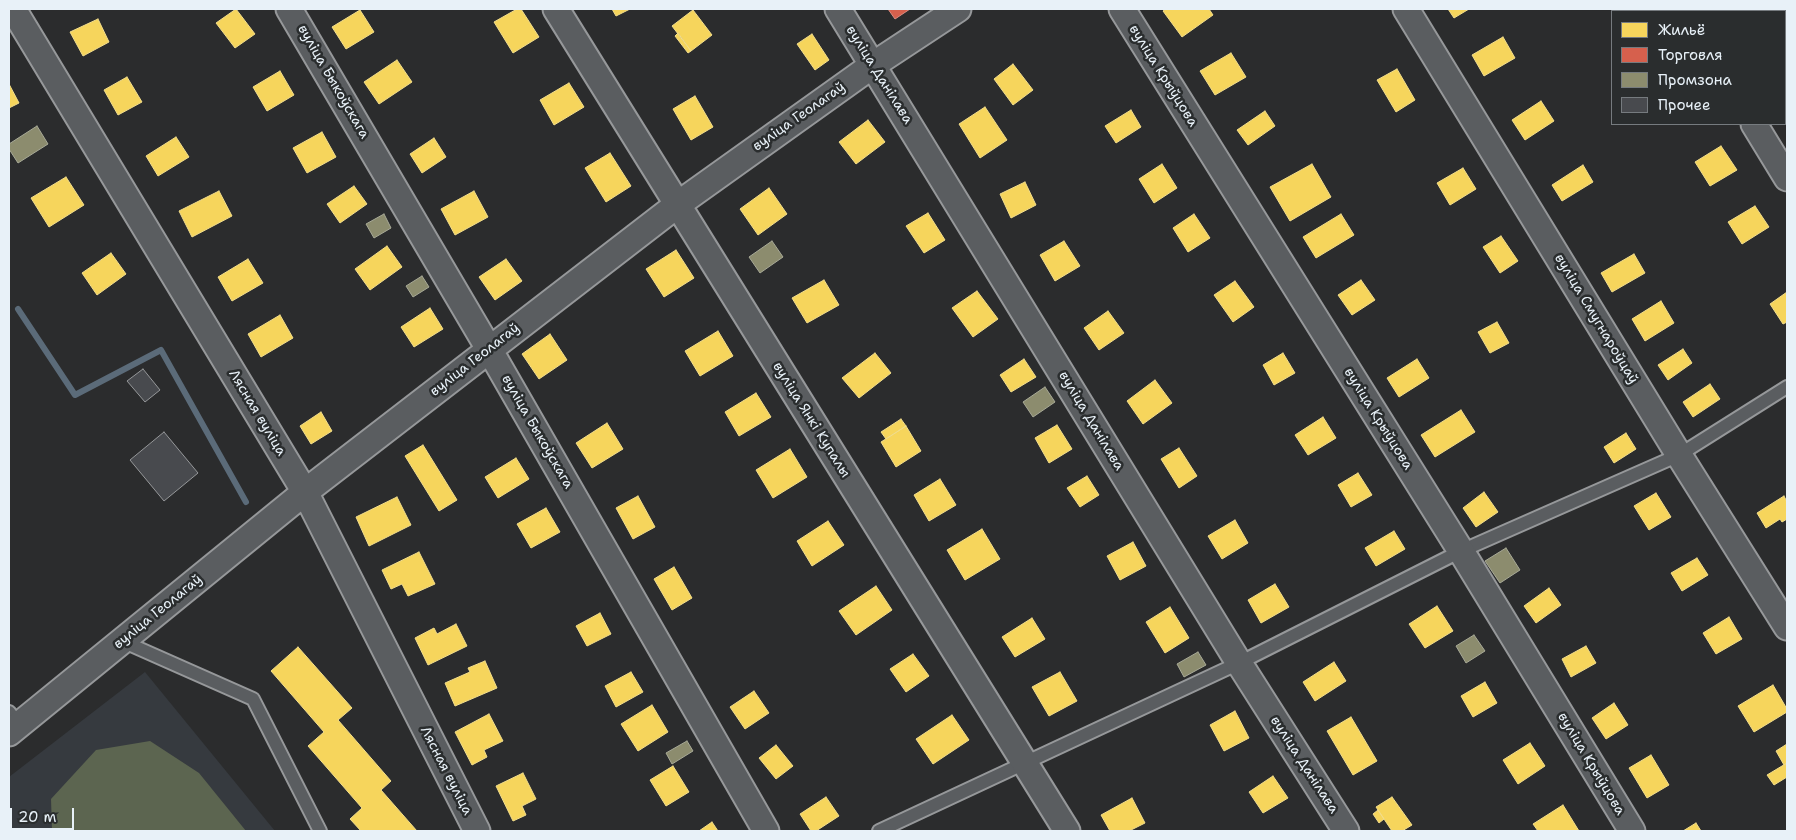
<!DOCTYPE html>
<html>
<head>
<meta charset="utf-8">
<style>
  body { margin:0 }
  #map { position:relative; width:1796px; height:840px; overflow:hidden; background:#2b2c2d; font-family:"Shantell Sans",sans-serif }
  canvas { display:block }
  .frame { position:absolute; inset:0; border:10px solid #e8f1f8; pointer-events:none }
  .legend { position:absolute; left:1611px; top:10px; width:175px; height:115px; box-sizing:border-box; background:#2a2d2e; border:1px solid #767b7f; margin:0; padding:6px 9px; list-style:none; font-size:15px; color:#e8f1f8 }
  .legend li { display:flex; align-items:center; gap:10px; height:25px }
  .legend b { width:25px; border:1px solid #767b7f }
  .scale { position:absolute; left:10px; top:808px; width:64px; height:22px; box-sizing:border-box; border:2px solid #e8f1f8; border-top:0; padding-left:6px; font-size:15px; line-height:18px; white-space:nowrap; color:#e8f1f8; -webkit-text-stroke:4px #2a2d2e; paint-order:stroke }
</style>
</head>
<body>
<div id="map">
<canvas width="1796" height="840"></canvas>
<div class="frame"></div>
<ul class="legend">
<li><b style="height:14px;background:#f6d55c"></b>Жильё</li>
<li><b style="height:14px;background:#d6604d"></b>Торговля</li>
<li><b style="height:14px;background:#8c8c6e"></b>Промзона</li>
<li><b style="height:14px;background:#484a4e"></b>Прочее</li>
</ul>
<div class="scale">20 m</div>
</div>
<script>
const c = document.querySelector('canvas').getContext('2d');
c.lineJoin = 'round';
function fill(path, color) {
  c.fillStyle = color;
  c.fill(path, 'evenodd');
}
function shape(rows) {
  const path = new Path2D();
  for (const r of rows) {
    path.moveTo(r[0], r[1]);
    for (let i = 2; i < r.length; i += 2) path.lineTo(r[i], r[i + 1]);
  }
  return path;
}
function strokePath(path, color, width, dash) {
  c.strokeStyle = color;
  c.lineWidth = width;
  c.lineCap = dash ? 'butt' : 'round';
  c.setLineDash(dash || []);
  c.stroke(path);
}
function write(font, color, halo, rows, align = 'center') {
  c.font = font + ' "Shantell Sans",sans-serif';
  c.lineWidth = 5;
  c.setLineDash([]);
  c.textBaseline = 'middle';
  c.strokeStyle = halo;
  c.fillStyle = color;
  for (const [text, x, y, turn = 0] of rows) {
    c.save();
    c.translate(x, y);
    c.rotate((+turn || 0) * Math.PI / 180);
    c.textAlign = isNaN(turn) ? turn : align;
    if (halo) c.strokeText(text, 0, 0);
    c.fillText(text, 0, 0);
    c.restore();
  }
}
const built = shape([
  [145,672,275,831,9,831,9,777]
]);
const green = shape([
  [150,741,199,773,246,831,52,831,51,799,96,750]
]);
const homes = shape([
  [236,9,255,34,235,48,216,23,236,9],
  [517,9,521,9,539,37,513,53,494,22,517,9],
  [612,9,630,9,616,16,612,9],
  [1166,9,1209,9,1213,15,1182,37,1163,11,1166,9],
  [1448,9,1469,9,1454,18,1448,9],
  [1734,9,1765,9,1767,11,1730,11,1734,9],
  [360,10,374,32,346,49,332,27,360,10],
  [693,10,712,35,691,51,672,26,693,10],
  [98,19,109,42,83,56,70,32,98,19],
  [678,33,691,51,688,53,675,36,678,33],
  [812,34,829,60,815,70,797,44,812,34],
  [1503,37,1515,58,1484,76,1472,55,1503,37],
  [1231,53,1246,77,1215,95,1200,71,1231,53],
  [397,60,412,82,379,104,364,82,397,60],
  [1013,64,1033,90,1013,105,994,79,1013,64],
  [1397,69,1415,100,1396,112,1377,80,1397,69],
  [280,71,294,95,267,111,253,87,280,71],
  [1787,74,1787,105,1785,106,1785,75,1787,74],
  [127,77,142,102,118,115,104,90,127,77],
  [569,83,584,107,554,125,540,100,569,83],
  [9,84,19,103,9,108,9,84],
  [695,96,713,127,691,140,673,109,695,96],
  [1541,101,1554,121,1525,140,1512,120,1541,101],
  [985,107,1007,140,980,158,959,124,985,107],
  [1131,110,1141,127,1116,143,1105,126,1131,110],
  [1265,111,1275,126,1248,145,1237,130,1265,111],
  [868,120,885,142,856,164,839,142,868,120],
  [322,132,336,157,307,173,293,148,322,132],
  [176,137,189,157,158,176,146,156,176,137],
  [434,138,446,157,422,173,410,154,434,138],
  [1721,146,1737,170,1710,186,1695,162,1721,146],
  [610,153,631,186,606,202,585,168,610,153],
  [1162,164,1177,188,1154,203,1139,179,1162,164],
  [1312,164,1331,197,1290,221,1270,187,1312,164],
  [1583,165,1593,182,1562,201,1552,185,1583,165],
  [1463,168,1476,189,1450,205,1437,183,1463,168],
  [66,177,84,205,49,227,31,198,66,177],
  [1025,182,1036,205,1011,218,1000,194,1025,182],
  [354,186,367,204,340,223,327,204,354,186],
  [769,188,787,214,758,235,740,209,769,188],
  [219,191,232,216,192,237,179,211,219,191],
  [474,191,488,217,455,235,441,209,474,191],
  [1755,206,1769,227,1742,244,1728,222,1755,206],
  [928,213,945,240,924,253,906,226,928,213],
  [1194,214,1210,238,1188,252,1173,228,1194,214],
  [1341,214,1354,235,1316,258,1303,237,1341,214],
  [1501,236,1518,261,1500,273,1483,247,1501,236],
  [1064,241,1080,266,1055,281,1040,255,1064,241],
  [387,246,402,267,370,290,355,269,387,246],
  [676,250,694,278,664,297,646,269,676,250],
  [111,253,126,274,97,295,82,273,111,253],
  [1634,254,1645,273,1612,292,1601,273,1634,254],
  [248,259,263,283,232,301,218,277,248,259],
  [506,259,522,281,495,300,479,277,506,259],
  [824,280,839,305,807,323,792,298,824,280],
  [1361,280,1375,300,1352,315,1338,295,1361,280],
  [1235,281,1254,307,1233,322,1214,295,1235,281],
  [977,291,998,319,973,337,952,308,977,291],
  [1787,292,1787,322,1783,324,1770,304,1787,292],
  [1661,301,1674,323,1645,341,1632,319,1661,301],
  [430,308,443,329,414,347,401,327,430,308],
  [1108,311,1124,333,1099,350,1084,328,1108,311],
  [280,315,293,338,261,357,248,334,280,315],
  [1497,322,1509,343,1490,353,1478,332,1497,322],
  [718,331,733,356,700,376,685,351,718,331],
  [550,334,567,360,539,379,522,354,550,334],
  [1683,349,1692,363,1668,380,1658,365,1683,349],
  [875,353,891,373,859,398,842,378,875,353],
  [1283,353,1295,373,1274,385,1263,365,1283,353],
  [1024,359,1036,377,1011,392,1000,375,1024,359],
  [1417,359,1429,378,1399,397,1387,378,1417,359],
  [1155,380,1172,403,1143,424,1127,401,1155,380],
  [1710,384,1720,399,1693,417,1683,402,1710,384],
  [756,393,771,417,739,436,725,412,756,393],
  [1461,410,1475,432,1435,457,1421,435,1461,410],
  [321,412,332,431,311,444,300,426,321,412],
  [1323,417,1336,438,1308,455,1295,435,1323,417],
  [901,419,906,426,886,439,881,432,901,419],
  [607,423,623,449,592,468,576,443,607,423],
  [1057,425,1072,449,1049,463,1035,438,1057,425],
  [906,426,921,451,896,467,881,442,906,426],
  [1626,433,1636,449,1614,463,1604,447,1626,433],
  [423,445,457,500,439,511,405,456,423,445],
  [1179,448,1197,476,1179,488,1161,459,1179,448],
  [790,449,807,477,773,498,756,470,790,449],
  [516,458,529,479,498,498,485,477,516,458],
  [1358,473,1372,495,1351,507,1338,485,1358,473],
  [1087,476,1099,495,1080,507,1067,488,1087,476],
  [940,479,956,505,929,521,914,495,940,479],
  [1484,492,1498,512,1476,527,1463,508,1484,492],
  [1656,493,1671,517,1649,530,1634,506,1656,493],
  [638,496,655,527,633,539,616,508,638,496],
  [1784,496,1787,502,1787,519,1782,522,1780,519,1766,528,1757,513,1784,496],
  [397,497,411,525,369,546,356,517,397,497],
  [546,508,560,532,531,548,517,524,546,508],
  [1235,520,1248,543,1222,559,1208,536,1235,520],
  [828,521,844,545,812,566,797,541,828,521],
  [982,529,1000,559,965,580,947,550,982,529],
  [1394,531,1405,549,1376,566,1365,548,1394,531],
  [1133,542,1146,566,1120,580,1107,556,1133,542],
  [419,552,435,584,408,596,402,584,391,589,382,570,419,552],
  [1697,558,1708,575,1682,591,1671,573,1697,558],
  [674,567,692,598,672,610,654,579,674,567],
  [1275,584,1289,607,1261,623,1248,600,1275,584],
  [876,586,892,610,856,635,839,611,876,586],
  [1549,588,1561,605,1536,623,1524,606,1549,588],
  [1437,606,1453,631,1425,648,1409,624,1437,606],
  [1170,607,1189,638,1165,653,1146,622,1170,607],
  [600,613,611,634,587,646,576,626,600,613],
  [1729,617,1742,639,1716,654,1703,633,1729,617],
  [1032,618,1045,639,1015,657,1002,637,1032,618],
  [456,624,467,646,428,665,415,638,434,628,437,634,456,624],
  [1586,646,1596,663,1571,677,1562,659,1586,646],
  [298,647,352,708,338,720,391,781,381,790,417,831,361,831,350,819,362,808,308,746,324,732,271,671,298,647],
  [913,654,929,676,906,692,890,669,913,654],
  [485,661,497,688,455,706,445,683,470,672,468,668,485,661],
  [1334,662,1346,681,1315,701,1303,682,1334,662],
  [631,672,643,692,616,707,605,686,631,672],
  [1060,672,1077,701,1049,716,1032,687,1060,672],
  [1485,682,1497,703,1473,717,1461,696,1485,682],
  [1773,685,1787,709,1787,712,1754,732,1738,706,1773,685],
  [754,691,769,713,745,729,730,707,754,691],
  [1614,703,1628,725,1606,739,1592,718,1614,703],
  [652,705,668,732,638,751,621,724,652,705],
  [1235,711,1249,738,1224,751,1210,725,1235,711],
  [489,714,503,741,484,750,487,757,472,765,455,732,489,714],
  [952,715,969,740,933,764,916,739,952,715],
  [1351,717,1377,761,1353,775,1327,731,1351,717],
  [1530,743,1545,766,1518,784,1503,760,1530,743],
  [1787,744,1787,763,1784,765,1776,751,1787,744],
  [776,745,793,766,776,779,759,758,776,745],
  [1651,755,1669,785,1647,798,1629,768,1651,755],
  [1787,763,1787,777,1774,785,1767,775,1787,763],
  [673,766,689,792,666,806,650,780,673,766],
  [523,773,536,799,522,806,526,815,513,821,496,786,523,773],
  [1273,776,1288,798,1263,813,1249,792,1273,776],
  [826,797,839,816,816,831,811,831,800,814,826,797],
  [1392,797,1412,825,1402,831,1392,831,1376,807,1392,797],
  [1132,798,1145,823,1129,831,1110,831,1101,815,1132,798],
  [1563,805,1579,831,1538,831,1533,824,1563,805],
  [1378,810,1384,819,1379,823,1373,814,1378,810],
  [712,822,718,831,699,831,712,822],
  [1696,823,1701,831,1683,831,1696,823]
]);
const shops = shape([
  [888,9,910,9,895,19,888,9]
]);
const industry = shape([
  [37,126,48,144,18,163,9,149,9,144,37,126],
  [384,214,391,228,374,238,366,224,384,214],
  [772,241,783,257,760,273,749,257,772,241],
  [422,276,429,287,413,297,406,286,422,276],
  [1045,387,1055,402,1033,417,1023,402,1045,387],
  [1506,548,1520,570,1500,583,1485,561,1506,548],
  [1474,635,1485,651,1466,663,1456,646,1474,635],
  [1198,652,1206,665,1184,677,1177,664,1198,652],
  [687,741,693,751,672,764,666,753,687,741]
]);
const stream = shape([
  [18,309,75,395,161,350,246,502]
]);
const building = shape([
  [143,369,160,390,145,402,127,381,143,369],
  [164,432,198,473,164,501,130,460,164,432]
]);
const service = shape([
  [122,641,253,699,320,831],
  [9,712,19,725],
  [879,831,1239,663,1461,551,1679,455,1787,387]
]);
const minor = shape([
  [13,9,305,492,477,831],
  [289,9,489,349,766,831],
  [556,9,1067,831],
  [838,9,1239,663,1346,831],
  [1122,9,1461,551,1632,831],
  [1406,9,1679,455,1787,627],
  [1683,9,1684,11],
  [1754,124,1787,178],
  [9,733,305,492,677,205,873,65,958,9]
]);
const streetNames = [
  ["вуліца Данілава",879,75,58],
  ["вуліца Крыўцова",1163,76,58],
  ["вуліца Быкоўскага",333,82,60],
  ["вуліца Геолагаў",799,117,-35],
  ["вуліца Смугнароўцаў",1596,319,59],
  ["вуліца Геолагаў",475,360,-38],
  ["Лясная вуліца",257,413,59],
  ["вуліца Крыўцова",1378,419,58],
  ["вуліца Янкі Купалы",811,420,58],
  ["вуліца Данілава",1091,421,59],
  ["вуліца Быкоўскага",537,432,60],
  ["вуліца Геолагаў",158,612,-39],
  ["вуліца Крыўцова",1591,764,59],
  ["вуліца Данілава",1304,765,57],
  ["Лясная вуліца",446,771,63]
];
fill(built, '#363a3f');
fill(green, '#5c6550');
fill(homes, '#f6d55c');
strokePath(homes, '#f2dd8b', 1);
fill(shops, '#d6604d');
strokePath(shops, '#db8c80', 1);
fill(industry, '#8c8c6e');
strokePath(industry, '#a8aa97', 1);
strokePath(stream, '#5b6b79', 6);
fill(building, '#484a4e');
strokePath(building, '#96989a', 1);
strokePath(service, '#96989a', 16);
strokePath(minor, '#96989a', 29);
strokePath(service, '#5a5d60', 12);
strokePath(minor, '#5a5d60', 25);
write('14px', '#e8f1f8', '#2a2d2e', streetNames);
</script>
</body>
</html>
